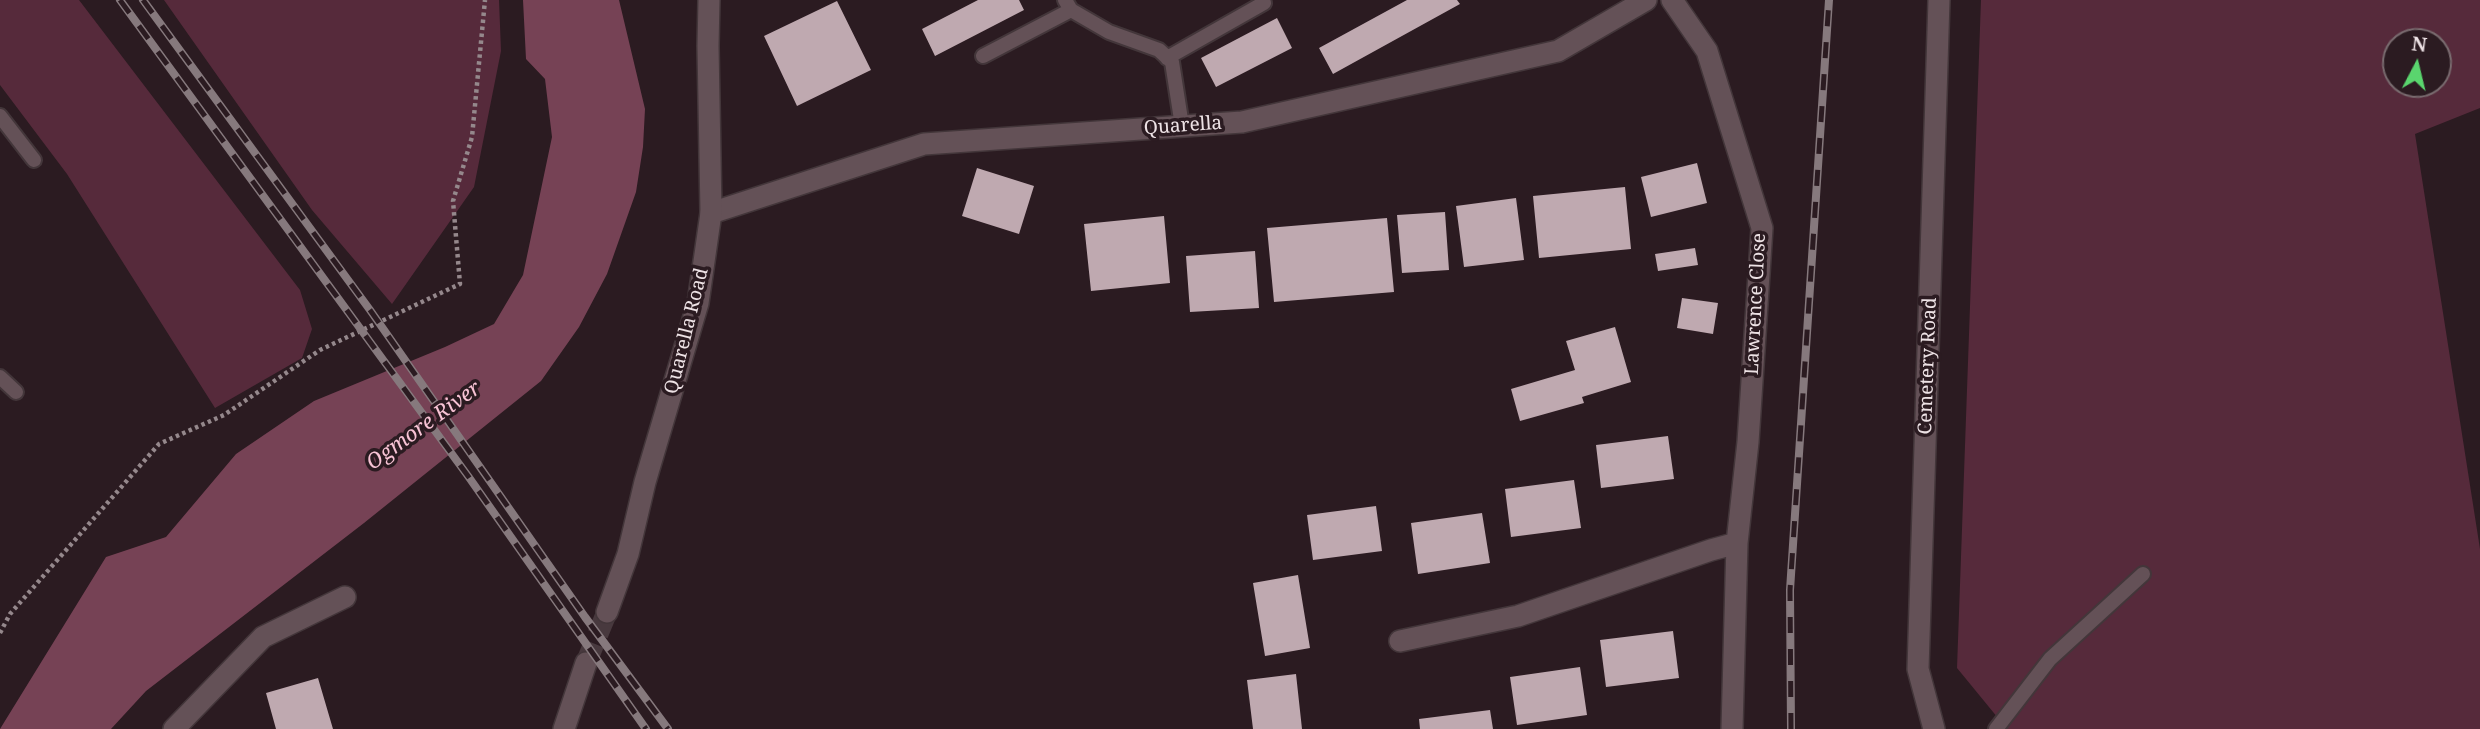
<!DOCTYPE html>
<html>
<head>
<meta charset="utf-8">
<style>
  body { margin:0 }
  #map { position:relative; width:2480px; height:729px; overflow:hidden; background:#2b1b21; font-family:"Noto Serif",serif }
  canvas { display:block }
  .north { position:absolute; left:2382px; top:28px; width:70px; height:70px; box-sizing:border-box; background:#2b1b21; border:2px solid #796b6f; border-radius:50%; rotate:7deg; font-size:19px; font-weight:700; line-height:28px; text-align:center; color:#ede2e5 }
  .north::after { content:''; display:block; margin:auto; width:24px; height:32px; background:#5ad56e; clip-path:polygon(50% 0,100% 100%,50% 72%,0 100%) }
</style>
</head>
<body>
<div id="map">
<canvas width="2480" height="729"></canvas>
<div class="north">N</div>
</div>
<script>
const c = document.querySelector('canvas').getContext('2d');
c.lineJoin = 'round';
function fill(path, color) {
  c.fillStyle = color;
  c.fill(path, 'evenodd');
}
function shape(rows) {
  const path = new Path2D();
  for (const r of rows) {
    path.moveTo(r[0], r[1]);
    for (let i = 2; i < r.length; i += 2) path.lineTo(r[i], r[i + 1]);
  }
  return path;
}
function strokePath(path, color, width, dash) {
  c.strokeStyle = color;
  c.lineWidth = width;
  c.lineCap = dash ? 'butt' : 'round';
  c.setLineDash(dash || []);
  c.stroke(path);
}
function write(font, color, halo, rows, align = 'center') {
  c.font = font + ' "Noto Serif",serif';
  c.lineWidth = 7;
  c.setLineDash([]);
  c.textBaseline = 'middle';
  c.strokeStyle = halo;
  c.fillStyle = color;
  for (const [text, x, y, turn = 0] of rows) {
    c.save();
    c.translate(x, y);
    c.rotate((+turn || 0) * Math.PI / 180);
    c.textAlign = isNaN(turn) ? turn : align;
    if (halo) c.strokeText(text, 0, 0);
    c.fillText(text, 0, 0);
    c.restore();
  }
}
const green = shape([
  [0,0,79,0,300,290,312,329,302,358,215,408,67,174,0,85],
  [164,0,499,0,501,51,474,187,392,304,312,210],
  [1981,0,2480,0,2480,108,2415,134,2480,549,2480,729,2007,729,1957,668],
  [2396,42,2438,42,2438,84,2396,84]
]);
const water = shape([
  [523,0,619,0,645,109,643,147,636,192,607,274,579,327,541,381,364,523,146,691,111,729,0,729,106,557,166,537,236,454,314,401,445,347,494,324,523,275,552,137,545,79,526,59]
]);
const building = shape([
  [978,0,1019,0,1024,10,935,56,922,29],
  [1407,0,1457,0,1460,4,1333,74,1319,48],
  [837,1,871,70,797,106,764,36],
  [1277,18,1292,48,1216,87,1201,58],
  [1697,163,1707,203,1651,217,1641,177],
  [977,168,1034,186,1019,234,962,216],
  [1625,187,1631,249,1539,258,1533,196],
  [1516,198,1524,260,1464,267,1456,206],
  [1445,212,1449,270,1402,273,1397,215],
  [1164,216,1170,283,1091,291,1084,224],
  [1387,218,1394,292,1274,302,1267,228],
  [1695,248,1698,265,1658,271,1655,254],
  [1255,251,1259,308,1190,312,1186,256],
  [1682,298,1718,303,1713,334,1677,328],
  [1615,327,1631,382,1582,397,1584,403,1520,421,1511,389,1575,370,1566,341],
  [1668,436,1674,479,1601,488,1596,445],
  [1574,480,1581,528,1511,537,1505,489],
  [1376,506,1382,551,1313,560,1307,515],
  [1482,513,1490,563,1418,574,1411,523],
  [1298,575,1310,648,1265,656,1253,583],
  [1673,631,1679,678,1606,687,1600,640],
  [1580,667,1587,715,1517,725,1510,677],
  [1296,674,1302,729,1253,729,1247,680],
  [318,678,333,729,276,729,266,693],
  [1490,710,1493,729,1420,729,1419,719]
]);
const tertiaryTunnel = shape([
  [586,663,607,612]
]);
const path = shape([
  [0,633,10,614,159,444,224,415,320,350,460,284,453,201,472,137,485,0]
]);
const service = shape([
  [1065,0,1071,10,1109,32,1159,50,1172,62,1182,126],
  [983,56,1071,10],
  [1167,58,1264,3],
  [0,116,34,160],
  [0,377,16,392],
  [1996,729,2050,659,2143,574]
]);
const minor = shape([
  [1672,0,1707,51,1762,228,1748,442,1737,543,1732,729],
  [711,213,924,144,1242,122,1558,51,1646,0],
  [1400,641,1518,616,1711,550,1737,543],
  [174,729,263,637,345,597]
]);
const tertiary = shape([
  [607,612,628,554,645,482,698,303,711,213,708,46,709,0],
  [564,729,586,663],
  [1934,729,1918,669,1939,0]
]);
const rail = shape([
  [120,0,468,476,646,729],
  [143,0,370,310,585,617,668,729],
  [1791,729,1790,590,1829,0]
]);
const streetNames = [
  ["Quarella",1183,126,-4],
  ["Lawrence Close",1756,304,-87],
  ["Quarella Road",687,331,-76],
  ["Cemetery Road",1928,366,-88]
];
const waterNames = [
  ["Ogmore River",424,426,-36]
];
fill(green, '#562a3b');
fill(water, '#764255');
fill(building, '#bfa9b0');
strokePath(tertiaryTunnel, '#48393e', 21, [21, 10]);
strokePath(service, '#43363a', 18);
strokePath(minor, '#43363a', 24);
strokePath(tertiary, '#43363a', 24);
strokePath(path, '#95888c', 4.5, [3.5, 3.5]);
strokePath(service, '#645157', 14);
strokePath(minor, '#645157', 21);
strokePath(tertiary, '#645157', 21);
strokePath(rail, '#86797d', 8);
strokePath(rail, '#2b1b21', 5, [16]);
write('19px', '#ede2e5', '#2b1b21', streetNames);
write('italic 21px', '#f8c3d5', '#2b1b21', waterNames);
</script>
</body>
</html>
